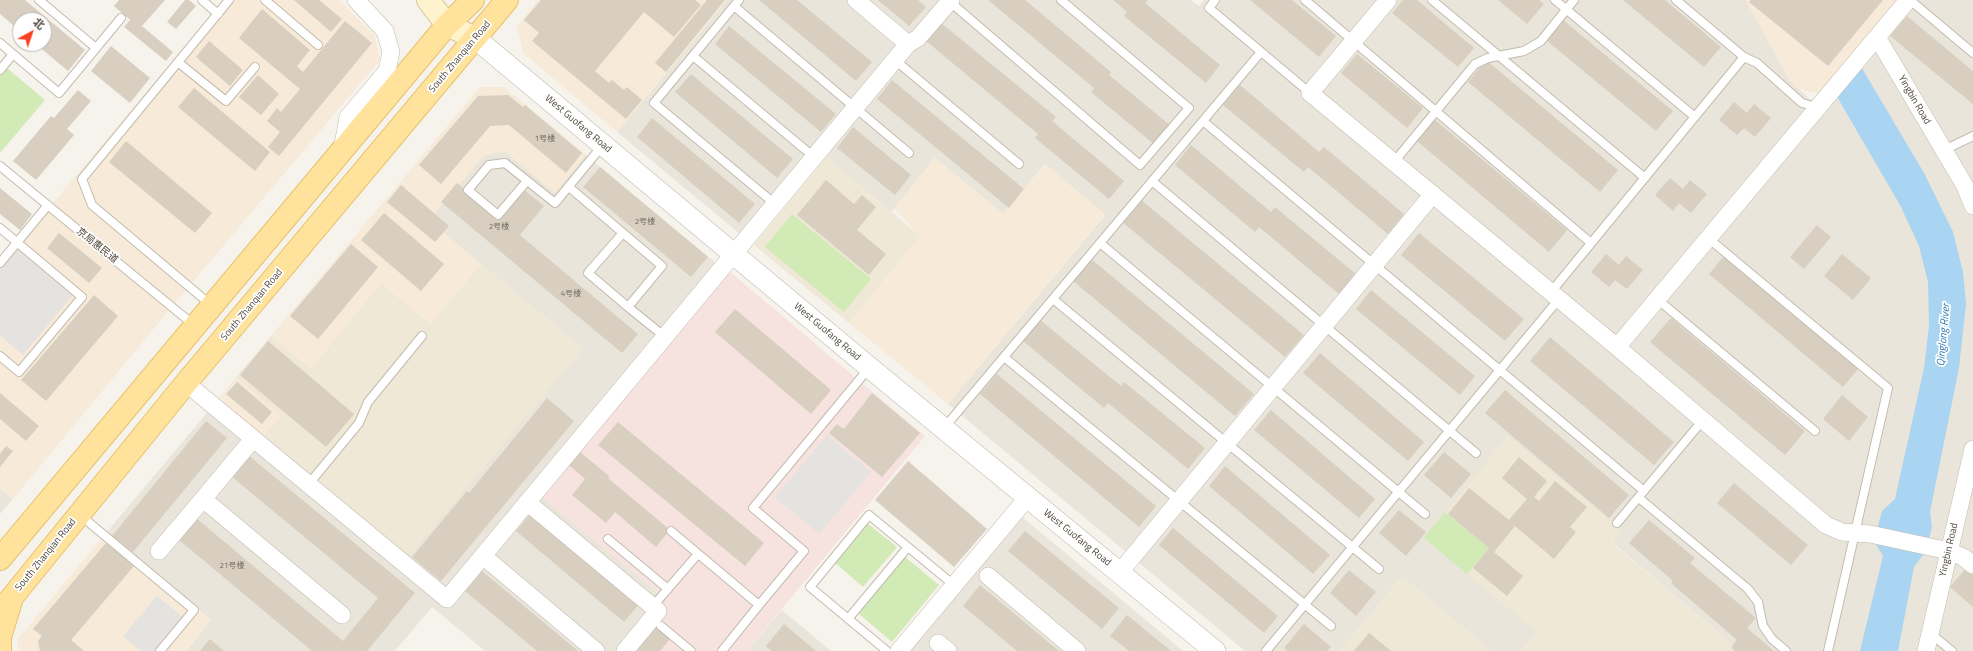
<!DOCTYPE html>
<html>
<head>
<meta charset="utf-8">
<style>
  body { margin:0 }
  #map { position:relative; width:1973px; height:651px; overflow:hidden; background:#f6f3ec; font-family:"Titillium Web","Noto Sans SC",sans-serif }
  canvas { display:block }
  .north { position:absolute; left:12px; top:12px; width:40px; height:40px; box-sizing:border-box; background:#fff; border:1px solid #b7b4b0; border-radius:50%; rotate:40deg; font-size:11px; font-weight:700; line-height:16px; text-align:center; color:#4b4439 }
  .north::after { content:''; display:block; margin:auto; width:14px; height:18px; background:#fc3f1d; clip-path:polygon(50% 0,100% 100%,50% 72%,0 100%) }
</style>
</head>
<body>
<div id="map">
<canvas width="1973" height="651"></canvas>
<div class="north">北</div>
</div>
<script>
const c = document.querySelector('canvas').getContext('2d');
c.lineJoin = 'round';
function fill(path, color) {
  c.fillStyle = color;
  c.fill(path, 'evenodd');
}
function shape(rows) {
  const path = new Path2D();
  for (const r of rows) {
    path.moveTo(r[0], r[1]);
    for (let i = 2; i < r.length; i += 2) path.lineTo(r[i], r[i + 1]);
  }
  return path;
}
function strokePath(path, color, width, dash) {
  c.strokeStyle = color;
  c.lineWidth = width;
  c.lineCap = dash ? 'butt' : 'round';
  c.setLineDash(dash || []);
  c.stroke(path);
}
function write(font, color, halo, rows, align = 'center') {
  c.font = font + ' "Titillium Web","Noto Sans SC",sans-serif';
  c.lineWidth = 3.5;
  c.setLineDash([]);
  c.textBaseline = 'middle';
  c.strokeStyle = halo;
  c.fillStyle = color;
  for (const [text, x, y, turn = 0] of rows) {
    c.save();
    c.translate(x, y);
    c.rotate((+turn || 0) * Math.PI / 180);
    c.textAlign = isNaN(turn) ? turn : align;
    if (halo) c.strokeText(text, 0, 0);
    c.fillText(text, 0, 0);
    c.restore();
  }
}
const residential = shape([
  [727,0,1191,0,1199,6,1204,0,1746,0,1790,81,1824,112,1912,0,1973,0,1973,651,1739,651,1612,542,1521,651,1491,651,1402,577,1340,651,1245,651,948,404,1105,215,1045,164,1003,214,935,158,891,212,813,146,740,234,617,132],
  [480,87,504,87,717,264,541,496,668,601,626,651,485,651,432,607,395,651,186,651,211,620,106,533,217,401,583,349,429,221],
  [0,488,13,499,0,514],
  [1021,516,1183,651,908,651],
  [782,610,831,651,747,651]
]);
const commercial = shape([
  [224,0,339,0,375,36,380,60,170,309,13,499,0,488,0,266],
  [538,0,727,0,617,132,523,53,517,26],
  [1746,0,1900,0,1828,86,1818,93,1799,89,1790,81],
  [480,87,504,87,586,155,555,193,504,151,484,156,429,220,481,264,430,324,381,283,311,370,271,336],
  [935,158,1003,214,1045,164,1105,214,948,404,849,323,920,236,894,208],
  [236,377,282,416,262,439,217,401],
  [106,533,211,620,185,651,19,651,17,640]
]);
const education = shape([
  [826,157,920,236,849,323,754,245],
  [481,264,583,349,406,560,262,439,282,416,236,377,271,336,311,369,381,283,430,324],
  [1508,436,1623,531,1612,543,1739,651,1521,651,1537,632,1424,538],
  [1402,577,1491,651,1340,651]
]);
const medical = shape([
  [729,271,925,436,747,651,626,651,668,601,541,496]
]);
const green = shape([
  [0,62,45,100,0,153],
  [792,214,871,279,844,312,765,247],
  [1445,512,1489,548,1467,574,1424,538],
  [867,523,897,547,863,587,834,562],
  [904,556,939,585,892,642,858,613]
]);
const parking = shape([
  [19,244,76,291,23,355,0,335,0,267],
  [827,435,871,472,819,534,775,497],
  [157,596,184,618,156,651,141,651,123,636]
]);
const water = shape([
  [1860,65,1924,173,1953,232,1963,272,1966,304,1959,368,1930,512,1932,527,1925,552,1914,567,1898,651,1860,651,1883,556,1874,541,1882,511,1895,499,1924,368,1929,326,1928,282,1919,246,1900,205,1836,95]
]);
const building = shape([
  [0,0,25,0,85,50,68,71,36,44,44,44,44,20,20,20,20,31,0,14],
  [119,0,165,0,142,26,173,52,166,61,124,27,130,20,114,6],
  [185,0,189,0,196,6,176,29,167,22],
  [294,0,319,0,342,19,331,32],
  [541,0,695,0,701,5,674,37,644,12,595,71,609,83,612,80,624,90,627,87,642,100,626,119,532,41,539,33,524,20],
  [707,0,725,0,666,72,655,63],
  [759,0,797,0,872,62,856,81],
  [878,0,918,0,926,7,909,26],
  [988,0,1025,0,1111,72,1109,75,1171,126,1155,145,1091,92,1094,88],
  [1113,0,1148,0,1145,3,1220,65,1206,83,1124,16,1127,12],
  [1250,0,1292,0,1336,36,1319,57],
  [1403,0,1417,0,1474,48,1458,67,1392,13],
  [1498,0,1539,0,1544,4,1527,24],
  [1623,0,1665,0,1721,47,1704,67],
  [1751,0,1883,0,1828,66,1749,2],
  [262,9,310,50,297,66,303,72,345,21,372,43,279,156,268,147,280,132,267,121,277,108,281,112,300,89,239,38],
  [1907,16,1973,71,1973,104,1890,36],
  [1563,20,1673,111,1656,131,1546,40],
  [941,23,1056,117,1052,121,1124,181,1109,199,1035,138,1038,134,926,41],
  [729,26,836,114,821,132,715,44],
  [209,41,243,70,230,86,196,57],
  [111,46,150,78,130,103,91,71],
  [1357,54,1423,108,1407,128,1341,73],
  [1486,60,1618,170,1600,192,1468,82],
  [691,74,793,159,777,178,675,92],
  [258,75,279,94,261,115,239,97],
  [892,80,1024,189,1009,208,877,99],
  [1240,85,1319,152,1324,147,1404,214,1388,234,1308,167,1304,172,1223,105],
  [194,88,270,152,255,171,178,107],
  [78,90,91,101,67,129,74,135,36,180,13,161,51,116,54,118],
  [508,95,523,107,525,105,582,153,566,173,509,125,490,126,441,184,419,165,478,96],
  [1734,102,1747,113,1754,104,1771,118,1755,137,1744,128,1737,135,1719,120],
  [652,118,755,204,739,223,637,137],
  [1435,120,1567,230,1549,252,1417,141],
  [853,127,911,175,895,195,837,148],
  [126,141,212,213,195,233,109,162],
  [1191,145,1271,212,1275,207,1356,274,1339,294,1259,227,1255,232,1175,165],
  [600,167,708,257,691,277,583,187],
  [1670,178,1683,189,1690,180,1707,194,1691,213,1679,203,1673,211,1655,195],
  [826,180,854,204,862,195,876,207,857,230,886,254,869,275,797,215],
  [457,183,499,218,523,189,544,206,520,235,638,334,622,353,441,202],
  [401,185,449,226,435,242,387,202],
  [0,188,32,214,20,230,0,214],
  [1140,199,1304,335,1285,357,1121,221],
  [384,213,444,264,421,291,361,240],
  [1817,225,1831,237,1804,269,1790,257],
  [59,233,102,268,89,283,47,248],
  [1419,233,1524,319,1505,341,1401,255],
  [351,244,378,267,318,339,290,316],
  [1729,250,1864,362,1843,387,1709,274],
  [1606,254,1619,265,1626,256,1643,270,1627,289,1615,280,1609,287,1591,272],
  [1842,254,1871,278,1853,300,1824,276],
  [1090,258,1254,394,1235,416,1072,280],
  [1371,290,1475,376,1460,395,1356,309],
  [94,295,118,316,46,401,21,380],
  [735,309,831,390,811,414,715,332],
  [1671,318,1805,431,1785,455,1650,342],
  [1040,320,1121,386,1124,382,1205,448,1188,469,1108,403,1104,408,1023,341],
  [1550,337,1674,442,1654,465,1530,361],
  [268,341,354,414,326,447,240,375],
  [1320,353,1424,442,1408,461,1303,373],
  [997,374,1156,506,1139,527,980,394],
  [237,382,272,412,262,424,226,394],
  [1505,390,1629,495,1609,518,1485,413],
  [0,393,39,426,26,441,0,419],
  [872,393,920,433,882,477,829,433,837,424,844,429],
  [1842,395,1868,417,1849,441,1823,419],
  [547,398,574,421,441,581,412,557,467,491,469,493],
  [1271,410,1375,499,1359,518,1254,430],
  [206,421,227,438,133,552,112,536],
  [618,422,764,543,745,566,598,445],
  [6,446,13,451,0,467,0,454],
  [580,452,609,476,608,478,670,530,656,547,615,512,606,523,572,495,585,479,569,465],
  [1444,452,1471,474,1451,498,1424,475],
  [248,455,415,593,367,651,312,651,178,539,196,518,343,641,378,598,231,476],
  [1519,457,1547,481,1534,497,1539,501,1555,481,1587,507,1570,527,1576,532,1554,559,1515,526,1494,552,1523,576,1507,596,1473,568,1489,548,1448,514,1469,488,1509,520,1527,499,1502,478],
  [908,461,987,529,954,567,875,500],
  [1225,466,1330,555,1313,574,1209,486],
  [1734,483,1808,545,1791,565,1717,503],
  [1399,510,1426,532,1406,556,1379,533],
  [533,511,641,602,624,622,516,531],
  [1649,520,1695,558,1690,563,1756,618,1747,628,1774,651,1735,651,1731,648,1737,640,1671,583,1673,581,1629,543],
  [1173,528,1278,616,1264,633,1159,545],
  [1025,531,1119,608,1102,629,1008,551],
  [106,543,134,566,71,640,84,651,40,651,38,641,42,636,33,629],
  [1967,567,1973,572,1973,607,1950,587],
  [1349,570,1376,592,1356,616,1330,593],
  [482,571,578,651,537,651,465,591],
  [980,585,1059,651,1017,651,963,606],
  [1127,615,1171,651,1129,651,1110,636],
  [651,623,670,639,660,651,628,651],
  [784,624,816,651,771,651,766,646],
  [1304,624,1331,647,1327,651,1288,651,1284,648],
  [1369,633,1391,651,1354,651],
  [210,639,224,651,200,651]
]);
const service = shape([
  [39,0,96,48],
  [202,0,218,14],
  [265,0,318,45],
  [739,0,654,103,775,204],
  [1215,0,1209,8,1310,93],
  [1305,0,1591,243],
  [1432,0,1645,178],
  [1555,0,1695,117],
  [1676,0,1744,57,1757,63,1802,103,1817,107],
  [1910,0,1973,53],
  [949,1,1140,165,1189,108,1061,0],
  [734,6,909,153],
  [0,43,59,93,121,18],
  [693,56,814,157],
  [895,60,1019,164],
  [179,63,226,101,255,67],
  [0,70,13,54],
  [1203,121,1644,491],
  [1944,150,1973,136],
  [1394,162,1475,64,1488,58,1524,51,1541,41,1574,0],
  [0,166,194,325],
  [527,181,498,215,468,190,489,165,505,163,555,203,602,146],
  [1152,181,1476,453],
  [569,187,623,233,662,266,628,307,588,273,623,233],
  [0,228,82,297,19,372,0,356],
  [1708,238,1888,388,1828,651],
  [1100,243,1425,514],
  [0,263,48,205],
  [1551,292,1744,57],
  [1053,299,1379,569],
  [1657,299,1815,431],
  [211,305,92,205,82,179,229,0],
  [628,307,665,337],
  [1004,357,1331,626],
  [944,428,1261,52],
  [308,485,359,423,368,402,422,336],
  [1639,498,1748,589,1758,602,1763,626,1772,639,1786,651],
  [80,515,194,610,160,651],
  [1617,523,1703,420],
  [671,531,759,605,804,551,753,508,869,368],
  [608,539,668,589],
  [653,606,698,554],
  [848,619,908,547],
  [661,626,691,651],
  [1930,633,1952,651],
  [722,651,759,605],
  [887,651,810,587,869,515,954,585],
  [1266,651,1559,299]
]);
const minor = shape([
  [1388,0,1310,93,1617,347,1826,525,1842,532,1870,534,1949,551,1963,557,1973,565],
  [1877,37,1965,186,1973,206],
  [908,44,918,38,951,0],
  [342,150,348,117,387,71,391,52,385,31,356,0],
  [1617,347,1908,0],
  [186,383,447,599,908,44,856,0],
  [253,439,203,499,342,615],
  [527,502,658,611,625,651],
  [159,551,203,499],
  [483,556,596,651],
  [1120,572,1433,194],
  [988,576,1077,651],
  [938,643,948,651],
  [899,651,1028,497],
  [1926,651,1973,449]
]);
const tertiary = shape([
  [475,38,870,368,1215,651]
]);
const secondary = shape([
  [428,0,447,25,475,38]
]);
const primary = shape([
  [0,559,447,25,473,0],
  [0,612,186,383,507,0],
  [0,651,0,637,12,598]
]);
const numberNames = [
  ["1号楼",545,139],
  ["2号楼",645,222],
  ["2号楼",499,227],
  ["4号楼",571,294],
  ["21号楼",232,566]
];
const streetNames = [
  ["South Zhanqian Road",460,57,-50],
  ["Yingbin Road",1914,100,60],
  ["West Guofang Road",578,124,40],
  ["京局惠民道",97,246,39],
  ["South Zhanqian Road",252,305,-50],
  ["West Guofang Road",827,332,40],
  ["West Guofang Road",1077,538,39],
  ["Yingbin Road",1949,550,-77],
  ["South Zhanqian Road",46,555,-51]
];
const waterNames = [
  ["Qinglong River",1944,335,-85]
];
fill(residential, '#eae5da');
fill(commercial, '#f7ead8');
fill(education, '#efe8d6');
fill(medical, '#f6e3e0');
fill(green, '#d2eab5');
fill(parking, '#e5e3e0');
fill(water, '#a9d4f2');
fill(building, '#d8cfc1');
strokePath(service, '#c2bbae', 10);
strokePath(minor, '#c2bbae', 18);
strokePath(tertiary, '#c2bbae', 22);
strokePath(secondary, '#d6c79b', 24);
strokePath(primary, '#e6c16a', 24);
strokePath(service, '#fff', 8);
strokePath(minor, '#fff', 17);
strokePath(tertiary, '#fff', 21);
strokePath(secondary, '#fff3cd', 22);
strokePath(primary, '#ffe39c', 22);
write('8px', '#6e675b', null, numberNames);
write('10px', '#4b4439', '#fff', streetNames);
write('italic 11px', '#2e7ab2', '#fff', waterNames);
</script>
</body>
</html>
